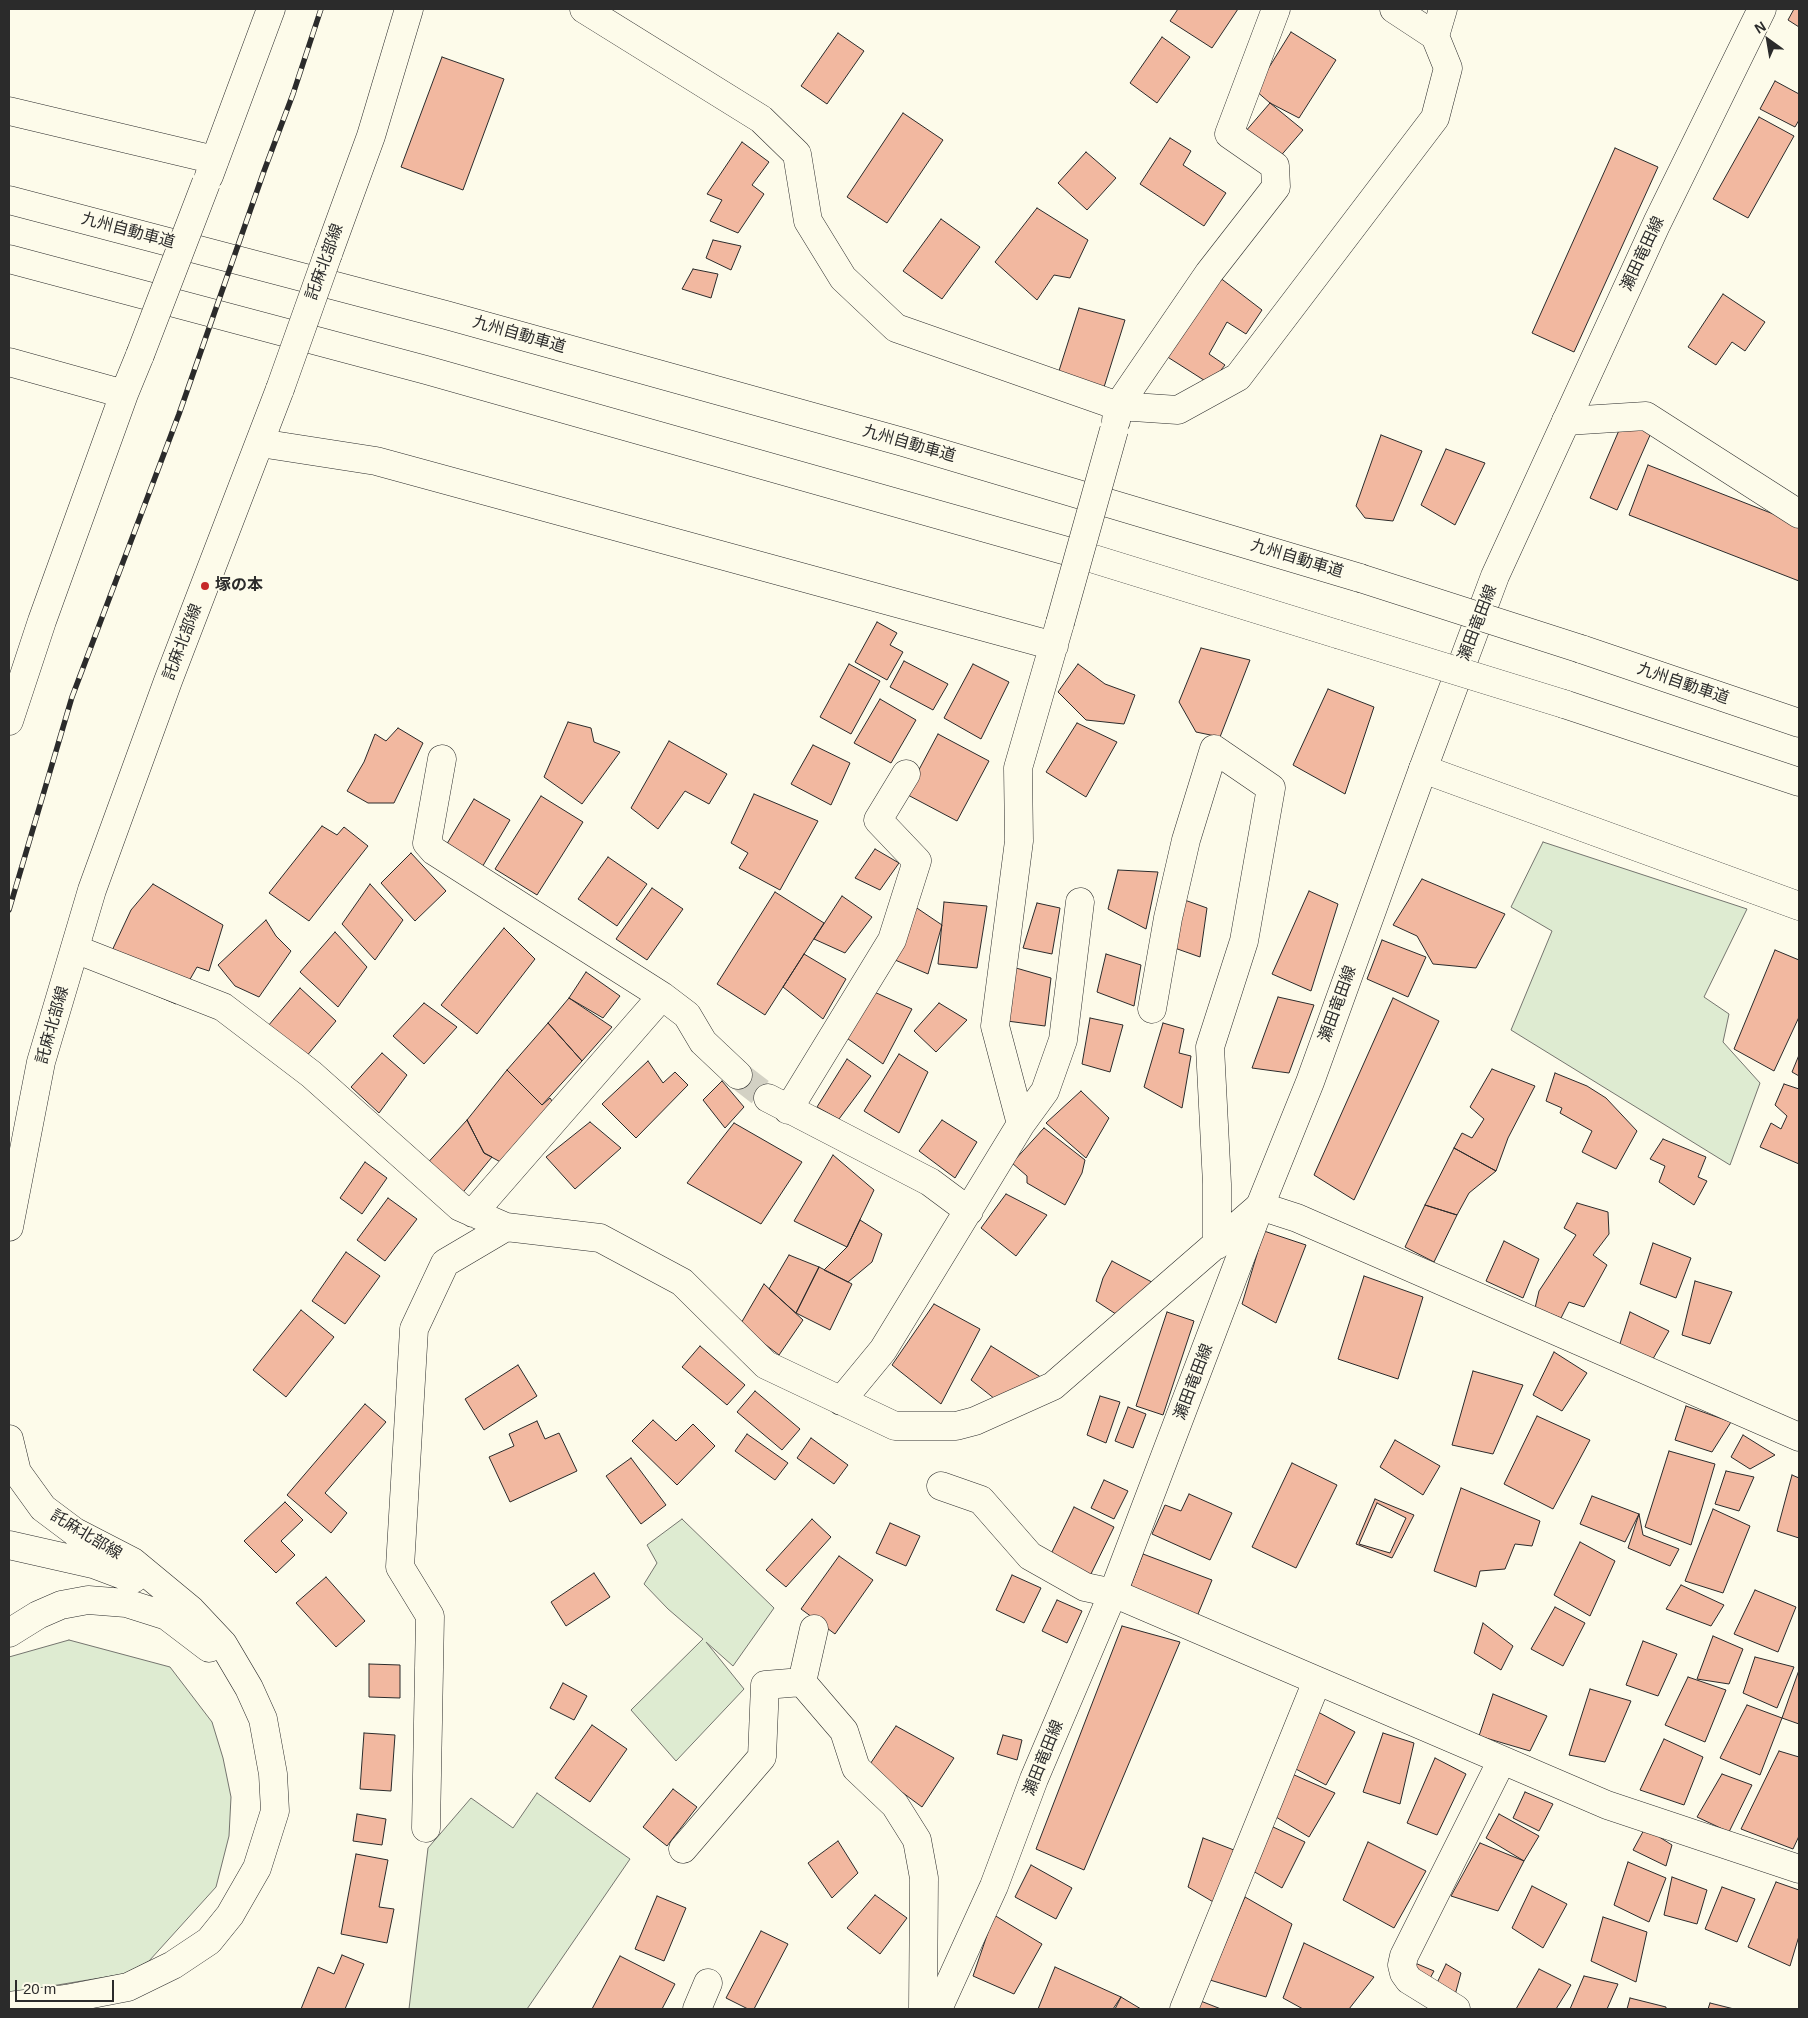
<!DOCTYPE html>
<html>
<head>
<meta charset="utf-8">
<style>
  body { margin:0 }
  #map { position:relative; width:1808px; height:2018px; overflow:hidden; background:#fdfbea; font-family:Arial,sans-serif }
  canvas { display:block }
  .frame { position:absolute; inset:0; border:10px solid #2b2b2b; pointer-events:none }
  .north { position:absolute; left:1743px; top:15px; width:50px; height:50px; -webkit-text-stroke:4px #fdfbea; paint-order:stroke; rotate:328deg; font-size:14px; font-weight:700; line-height:20px; text-align:center; color:#2b2b2b }
  .north::after { content:''; display:block; margin:auto; width:18px; height:22px; background:#2b2b2b; clip-path:polygon(50% 0,100% 100%,50% 72%,0 100%) }
  .scale { position:absolute; left:15px; top:1980px; width:99px; height:22px; box-sizing:border-box; border:2px solid #2b2b2b; border-top:0; padding-left:6px; font-size:15px; line-height:18px; white-space:nowrap; color:#2b2b2b; -webkit-text-stroke:4px #fdfbea; paint-order:stroke }
</style>
</head>
<body>
<div id="map">
<canvas width="1808" height="2018"></canvas>
<div class="frame"></div>
<div class="north">N</div>
<div class="scale">20 m</div>
</div>
<script>
const c = document.querySelector('canvas').getContext('2d');
c.lineJoin = 'round';
function fill(path, color) {
  c.fillStyle = color;
  c.fill(path, 'evenodd');
}
function shape(rows) {
  const path = new Path2D();
  for (const r of rows) {
    path.moveTo(r[0], r[1]);
    for (let i = 2; i < r.length; i += 2) path.lineTo(r[i], r[i + 1]);
  }
  return path;
}
function strokePath(path, color, width, dash) {
  c.strokeStyle = color;
  c.lineWidth = width;
  c.lineCap = dash ? 'butt' : 'round';
  c.setLineDash(dash || []);
  c.stroke(path);
}
function write(font, color, halo, rows, align = 'center') {
  c.font = font + ' Arial,"Noto Sans JP",sans-serif';
  c.lineWidth = 4;
  c.setLineDash([]);
  c.textBaseline = 'middle';
  c.strokeStyle = halo;
  c.fillStyle = color;
  for (const [text, x, y, turn = 0] of rows) {
    c.save();
    c.translate(x, y);
    c.rotate((+turn || 0) * Math.PI / 180);
    c.textAlign = isNaN(turn) ? turn : align;
    if (halo) c.strokeText(text, 0, 0);
    c.fillText(text, 0, 0);
    c.restore();
  }
}
const green = shape([
  [1543,842,1747,909,1704,997,1729,1014,1723,1042,1760,1083,1730,1165,1511,1030,1552,931,1511,907,1543,842],
  [682,1519,774,1608,733,1666,706,1642,744,1689,676,1761,631,1710,703,1639,668,1609,644,1584,657,1563,647,1545,682,1519],
  [69,1640,170,1667,212,1722,223,1758,231,1797,229,1836,216,1887,149,1961,124,1974,9,1993,9,1657,69,1640],
  [537,1793,630,1859,527,2009,409,2009,428,1848,471,1798,513,1828,537,1793]
]);
const building = shape([
  [1178,9,1238,9,1212,48,1170,21,1178,9],
  [1794,9,1799,9,1799,27,1788,20,1794,9],
  [1291,32,1336,60,1299,118,1270,103,1255,90,1291,32],
  [838,33,864,51,827,104,801,86,838,33],
  [1162,37,1190,57,1157,103,1130,83,1162,37],
  [442,57,504,79,463,190,401,167,442,57],
  [1775,81,1799,94,1799,120,1795,127,1760,109,1775,81],
  [1270,103,1303,130,1278,159,1245,132,1270,103],
  [903,113,943,140,887,223,847,197,903,113],
  [1759,117,1794,136,1748,218,1713,199,1759,117],
  [1170,138,1191,151,1183,165,1226,193,1204,226,1140,184,1170,138],
  [742,142,769,162,752,185,764,194,738,233,710,221,722,200,707,194,742,142],
  [1615,148,1658,167,1574,352,1532,333,1615,148],
  [1086,152,1116,178,1087,210,1058,183,1086,152],
  [1037,208,1088,240,1070,278,1054,275,1037,300,995,262,1037,208],
  [941,219,980,247,942,299,903,271,941,219],
  [713,240,741,246,731,270,706,258,713,240],
  [693,269,718,274,711,298,682,289,693,269],
  [1219,277,1262,310,1246,334,1227,322,1209,354,1225,365,1210,384,1166,356,1219,277],
  [1723,294,1765,322,1745,351,1732,342,1716,365,1688,347,1723,294],
  [1079,308,1125,320,1100,400,1057,377,1079,308],
  [1623,421,1651,433,1617,510,1590,498,1623,421],
  [1381,435,1422,451,1393,521,1365,518,1356,506,1381,435],
  [1446,449,1485,463,1455,525,1421,505,1446,449],
  [1648,465,1799,524,1799,581,1629,515,1648,465],
  [877,622,897,633,890,645,903,652,887,680,855,662,877,622],
  [1201,648,1250,660,1220,737,1196,732,1179,702,1201,648],
  [904,661,948,684,933,710,890,687,904,661],
  [849,664,880,681,851,734,820,717,849,664],
  [973,664,1009,682,981,739,944,718,973,664],
  [1078,664,1105,684,1135,695,1124,724,1086,720,1058,692,1078,664],
  [1328,689,1374,707,1345,794,1293,765,1328,689],
  [880,699,916,720,891,763,854,743,880,699],
  [568,722,591,728,594,742,620,752,582,804,544,777,568,722],
  [1077,723,1117,742,1086,797,1046,772,1077,723],
  [398,728,423,743,394,803,368,803,347,791,364,762,375,734,386,741,398,728],
  [938,734,989,761,957,821,906,794,938,734],
  [669,741,727,774,709,804,685,791,658,829,631,808,669,741],
  [813,745,850,763,831,805,791,784,813,745],
  [754,794,818,821,780,890,739,868,748,853,731,843,754,794],
  [541,796,583,822,537,895,495,869,541,796],
  [474,799,510,820,481,869,445,847,474,799],
  [322,826,337,835,344,827,368,846,309,921,269,893,322,826],
  [875,849,899,863,880,890,855,878,875,849],
  [411,853,446,891,415,921,381,883,411,853],
  [608,857,647,884,617,926,578,899,608,857],
  [1118,870,1158,872,1146,929,1108,909,1118,870],
  [1422,879,1505,914,1476,968,1433,964,1417,936,1393,925,1422,879],
  [153,884,223,925,209,971,197,967,176,1004,102,972,131,910,153,884],
  [370,884,403,920,375,960,342,924,370,884],
  [652,888,683,909,647,960,616,939,652,888],
  [1309,891,1338,904,1311,991,1272,974,1309,891],
  [775,892,824,923,765,1015,717,984,775,892],
  [842,896,872,917,845,953,814,939,842,896],
  [1179,898,1207,908,1200,957,1169,946,1179,898],
  [905,900,942,925,928,974,888,957,905,900],
  [944,902,987,906,977,968,938,964,944,902],
  [1037,903,1060,908,1052,954,1023,948,1037,903],
  [266,920,276,936,291,951,259,997,235,986,218,965,266,920],
  [504,928,535,959,477,1034,441,1005,504,928],
  [335,932,367,967,338,1007,300,972,335,932],
  [1382,940,1426,957,1408,997,1367,979,1382,940],
  [1775,950,1799,960,1799,1017,1774,1071,1734,1049,1775,950],
  [804,954,846,979,823,1019,783,987,804,954],
  [1106,954,1141,965,1134,1006,1097,992,1106,954],
  [1016,968,1051,978,1045,1026,1007,1021,1016,968],
  [586,972,620,996,603,1018,569,998,586,972],
  [300,988,336,1021,305,1058,268,1026,300,988],
  [872,991,912,1009,883,1064,844,1036,872,991],
  [1278,997,1314,1005,1289,1073,1252,1068,1278,997],
  [569,998,612,1027,582,1061,548,1023,569,998],
  [1393,998,1439,1021,1354,1200,1314,1175,1393,998],
  [424,1003,457,1027,424,1064,393,1036,424,1003],
  [939,1003,967,1020,936,1052,914,1031,939,1003],
  [1090,1018,1123,1025,1110,1072,1082,1064,1090,1018],
  [548,1023,582,1061,542,1105,507,1070,548,1023],
  [1163,1023,1184,1029,1179,1053,1191,1056,1182,1108,1144,1087,1163,1023],
  [382,1053,407,1075,379,1113,351,1087,382,1053],
  [899,1054,928,1072,899,1133,864,1111,899,1054],
  [1799,1055,1799,1076,1792,1072,1799,1055],
  [847,1059,871,1076,839,1119,817,1107,847,1059],
  [648,1061,663,1083,675,1072,688,1085,636,1138,602,1104,648,1061],
  [1492,1069,1535,1086,1508,1138,1496,1171,1454,1148,1462,1133,1472,1138,1484,1119,1470,1107,1492,1069],
  [507,1070,542,1105,550,1098,556,1107,506,1165,484,1153,467,1120,507,1070],
  [1555,1073,1587,1086,1606,1098,1637,1131,1616,1169,1582,1152,1592,1131,1560,1113,1562,1108,1546,1101,1555,1073],
  [722,1081,744,1107,725,1128,703,1100,722,1081],
  [1784,1084,1799,1089,1799,1164,1760,1147,1771,1123,1781,1129,1787,1116,1775,1105,1784,1084],
  [1081,1091,1109,1118,1086,1158,1046,1123,1081,1091],
  [467,1120,484,1153,492,1157,455,1202,423,1168,467,1120],
  [942,1120,977,1142,955,1178,919,1151,942,1120],
  [590,1122,621,1148,575,1189,546,1157,590,1122],
  [734,1123,802,1162,761,1224,687,1183,734,1123],
  [1044,1128,1085,1160,1082,1173,1065,1205,1027,1183,1027,1176,1012,1163,1044,1128],
  [1663,1139,1706,1157,1698,1177,1707,1181,1694,1205,1659,1182,1665,1166,1650,1159,1663,1139],
  [1454,1148,1496,1171,1469,1193,1457,1215,1425,1205,1454,1148],
  [833,1155,874,1190,847,1247,794,1221,833,1155],
  [365,1162,387,1178,362,1214,340,1198,365,1162],
  [1006,1194,1047,1215,1016,1256,981,1228,1006,1194],
  [388,1198,417,1219,385,1261,357,1240,388,1198],
  [1577,1203,1608,1212,1609,1234,1593,1255,1607,1265,1584,1307,1569,1302,1561,1318,1535,1308,1539,1291,1576,1235,1564,1228,1577,1203],
  [1425,1205,1457,1215,1434,1262,1405,1247,1425,1205],
  [860,1220,882,1234,872,1262,848,1282,824,1270,847,1247,860,1220],
  [1264,1231,1306,1245,1276,1323,1242,1304,1264,1231],
  [1504,1241,1539,1259,1523,1298,1486,1281,1504,1241],
  [1653,1243,1691,1258,1676,1298,1640,1284,1653,1243],
  [346,1252,380,1276,345,1324,312,1301,346,1252],
  [789,1255,819,1267,796,1313,769,1289,789,1255],
  [1112,1261,1165,1289,1128,1322,1096,1301,1103,1278,1112,1261],
  [819,1267,852,1284,830,1330,796,1313,819,1267],
  [1364,1276,1423,1297,1398,1379,1338,1359,1364,1276],
  [1695,1281,1732,1292,1710,1344,1682,1335,1695,1281],
  [764,1284,803,1320,779,1355,740,1325,764,1284],
  [934,1304,980,1329,941,1404,892,1365,934,1304],
  [301,1310,334,1337,286,1397,253,1370,301,1310],
  [1167,1312,1194,1321,1163,1415,1136,1406,1167,1312],
  [1630,1312,1669,1331,1646,1371,1618,1350,1630,1312],
  [700,1346,745,1385,727,1405,682,1367,700,1346],
  [991,1346,1047,1381,1005,1407,971,1380,991,1346],
  [1554,1352,1587,1373,1562,1411,1533,1395,1554,1352],
  [518,1365,537,1396,484,1430,465,1399,518,1365],
  [1473,1371,1523,1385,1493,1454,1452,1445,1473,1371],
  [755,1391,800,1429,782,1450,737,1412,755,1391],
  [1100,1396,1120,1402,1106,1443,1087,1435,1100,1396],
  [365,1404,386,1422,325,1493,347,1513,331,1533,287,1495,365,1404],
  [1686,1406,1731,1422,1712,1452,1675,1440,1686,1406],
  [1128,1407,1146,1414,1133,1448,1115,1441,1128,1407],
  [1537,1416,1590,1440,1553,1509,1504,1484,1537,1416],
  [653,1420,676,1441,693,1424,715,1446,677,1485,632,1441,653,1420],
  [537,1421,545,1439,559,1433,577,1471,510,1502,489,1457,514,1446,509,1434,537,1421],
  [747,1434,788,1463,775,1480,735,1451,747,1434],
  [1743,1435,1775,1455,1750,1469,1731,1457,1743,1435],
  [811,1438,848,1465,834,1484,797,1458,811,1438],
  [1395,1440,1440,1466,1423,1495,1380,1467,1395,1440],
  [1669,1451,1715,1464,1691,1545,1645,1527,1669,1451],
  [631,1458,666,1505,641,1524,606,1476,631,1458],
  [1292,1463,1337,1485,1296,1568,1252,1547,1292,1463],
  [1726,1471,1754,1477,1739,1511,1715,1504,1726,1471],
  [1792,1475,1799,1478,1799,1538,1777,1531,1792,1475],
  [1104,1480,1128,1491,1114,1519,1091,1508,1104,1480],
  [1461,1488,1540,1521,1532,1546,1515,1544,1505,1569,1480,1571,1476,1587,1434,1571,1461,1488],
  [1189,1494,1232,1513,1210,1560,1152,1534,1165,1505,1181,1511,1189,1494],
  [1592,1496,1639,1514,1625,1542,1580,1524,1592,1496],
  [1375,1499,1414,1515,1392,1558,1356,1544,1375,1499],
  [285,1502,303,1520,281,1541,295,1555,276,1573,244,1541,285,1502],
  [1377,1503,1406,1518,1390,1553,1359,1544,1377,1503],
  [1074,1507,1114,1527,1088,1580,1048,1560,1074,1507],
  [1713,1509,1750,1526,1723,1593,1685,1581,1713,1509],
  [1639,1514,1643,1535,1679,1549,1670,1566,1628,1548,1639,1514],
  [812,1519,831,1537,786,1587,766,1570,812,1519],
  [890,1523,920,1536,906,1566,876,1553,890,1523],
  [1580,1542,1615,1561,1590,1616,1554,1595,1580,1542],
  [1143,1554,1212,1580,1196,1619,1128,1593,1143,1554],
  [839,1556,873,1580,835,1634,801,1609,839,1556],
  [594,1573,610,1597,566,1626,551,1602,594,1573],
  [1012,1575,1041,1588,1024,1623,996,1610,1012,1575],
  [326,1577,365,1621,336,1647,296,1603,326,1577],
  [1681,1585,1724,1605,1711,1626,1666,1609,1681,1585],
  [1755,1590,1796,1607,1778,1652,1734,1634,1755,1590],
  [1057,1600,1082,1611,1067,1643,1042,1631,1057,1600],
  [1555,1607,1585,1623,1563,1666,1531,1649,1555,1607],
  [1483,1623,1513,1646,1501,1670,1474,1653,1483,1623],
  [1122,1626,1180,1642,1084,1870,1036,1849,1122,1626],
  [1713,1636,1743,1649,1729,1684,1697,1679,1713,1636],
  [1643,1641,1677,1654,1658,1696,1626,1685,1643,1641],
  [1755,1657,1794,1667,1777,1708,1743,1693,1755,1657],
  [369,1664,400,1665,400,1698,369,1697,369,1664],
  [1799,1670,1799,1724,1782,1718,1799,1670],
  [1688,1677,1726,1690,1705,1742,1665,1725,1688,1677],
  [563,1683,587,1696,574,1720,550,1708,563,1683],
  [1590,1689,1631,1701,1605,1762,1569,1755,1590,1689],
  [1493,1694,1547,1716,1530,1751,1479,1736,1493,1694],
  [1747,1705,1782,1718,1760,1775,1720,1758,1747,1705],
  [1318,1712,1355,1732,1326,1785,1294,1768,1318,1712],
  [592,1725,627,1749,590,1802,555,1778,592,1725],
  [896,1726,954,1758,922,1807,868,1767,896,1726],
  [364,1733,395,1735,391,1791,360,1789,364,1733],
  [1383,1733,1414,1743,1400,1804,1363,1792,1383,1733],
  [1003,1735,1022,1740,1017,1760,997,1754,1003,1735],
  [1664,1739,1703,1757,1684,1805,1640,1790,1664,1739],
  [1779,1751,1799,1757,1799,1836,1793,1849,1741,1829,1779,1751],
  [1435,1758,1466,1774,1437,1835,1407,1823,1435,1758],
  [1292,1774,1335,1793,1309,1837,1271,1814,1292,1774],
  [1722,1774,1752,1785,1729,1832,1697,1817,1722,1774],
  [673,1789,697,1807,667,1846,643,1827,673,1789],
  [1525,1792,1553,1804,1539,1831,1513,1818,1525,1792],
  [357,1814,386,1819,382,1845,353,1841,357,1814],
  [1499,1814,1539,1836,1524,1861,1486,1838,1499,1814],
  [1271,1826,1305,1842,1282,1888,1253,1871,1271,1826],
  [1645,1828,1672,1845,1666,1866,1633,1850,1645,1828],
  [1203,1838,1239,1852,1215,1903,1188,1887,1203,1838],
  [838,1841,858,1873,832,1898,808,1863,838,1841],
  [1368,1842,1426,1871,1394,1928,1343,1900,1368,1842],
  [1480,1843,1524,1861,1498,1911,1451,1896,1480,1843],
  [356,1854,388,1860,379,1907,394,1909,387,1943,341,1934,356,1854],
  [1628,1862,1666,1878,1649,1922,1614,1905,1628,1862],
  [1031,1865,1072,1888,1056,1919,1015,1897,1031,1865],
  [1672,1877,1707,1890,1697,1924,1664,1915,1672,1877],
  [1776,1882,1799,1890,1799,1936,1790,1966,1748,1947,1776,1882],
  [1532,1886,1567,1904,1543,1948,1512,1928,1532,1886],
  [1722,1887,1755,1899,1737,1942,1705,1929,1722,1887],
  [875,1895,907,1918,880,1954,847,1928,875,1895],
  [657,1896,686,1908,664,1961,635,1949,657,1896],
  [1245,1897,1292,1924,1266,1997,1210,1980,1245,1897],
  [994,1915,1042,1944,1014,1994,973,1976,994,1915],
  [1603,1917,1647,1932,1636,1982,1591,1961,1603,1917],
  [761,1931,788,1944,754,2009,748,2009,726,1998,761,1931],
  [1304,1943,1374,1977,1349,2009,1303,2009,1283,1998,1304,1943],
  [342,1955,364,1964,345,2009,301,2009,318,1967,334,1974,342,1955],
  [620,1956,675,1984,662,2009,592,2009,620,1956],
  [1415,1963,1434,1971,1428,1982,1413,1975,1415,1963],
  [1446,1964,1461,1973,1455,1995,1436,1985,1446,1964],
  [1055,1967,1121,1997,1113,2009,1038,2009,1055,1967],
  [1539,1969,1571,1985,1556,2009,1516,2009,1539,1969],
  [1584,1976,1618,1984,1607,2009,1570,2009,1584,1976],
  [1121,1997,1141,2009,1115,2009,1121,1997],
  [1193,1998,1221,2009,1189,2009,1193,1998],
  [1630,1998,1666,2007,1666,2009,1627,2009,1630,1998],
  [1710,2003,1734,2009,1708,2009,1710,2003]
]);
const minorTunnel = shape([
  [738,1075,768,1098]
]);
const minor = shape([
  [584,9,761,119,797,154,808,221,843,278,896,328,1118,406,1178,410,1238,377,1435,118,1448,68,1435,36,1443,9],
  [1394,9,1435,36],
  [9,111,215,160],
  [209,176,271,9],
  [9,362,124,394],
  [1116,421,1118,406,1209,273,1276,187,1275,166,1229,134,1276,9],
  [1566,421,1646,416,1799,514],
  [260,443,376,461,1054,646],
  [9,721,42,621,124,394,140,355],
  [442,759,427,843,434,851,662,996,687,1015,703,1042,738,1075],
  [1423,769,1799,906],
  [75,949,223,1007,311,1074,460,1207,506,1227],
  [1152,1009,1168,918,1186,840,1214,749,1271,788,1244,941,1210,1047,1217,1184,1217,1245],
  [768,1098,930,1182,969,1211],
  [788,1110,892,940,917,861,878,820,906,774],
  [1021,1124,1045,1091,1063,1040,1080,902],
  [473,1213,662,996],
  [841,1401,883,1350,1021,1124,995,1026,1019,841,1018,768,1060,623],
  [941,1486,981,1500,1030,1556,1085,1587,1113,1593,1607,1805,1799,1869],
  [814,1629,802,1682,844,1731,856,1768,895,1805,917,1840,924,1878,923,2009],
  [426,1828,430,1616,400,1567,414,1329,445,1263,506,1227,600,1238,682,1282,766,1365,895,1426,956,1426,975,1421,1053,1386,1260,1206,1297,1218,1799,1437],
  [683,1849,762,1757,765,1685,802,1682],
  [697,2009,708,1983],
  [1184,2009,1317,1681],
  [1456,2009,1409,1980,1404,1973,1402,1965,1404,1956,1502,1760]
]);
const major = shape([
  [328,254,371,136,409,9],
  [9,1227,41,1062,92,890,168,681,280,389],
  [9,1439,17,1472,43,1508,75,1532,133,1562,191,1610,223,1644,249,1688,263,1719,273,1774,275,1811,257,1868,230,1915,209,1941,173,1965,128,1987,66,1999,9,2006],
  [9,1545,93,1564,133,1579],
  [9,1633,38,1615,61,1605,88,1600,126,1603,167,1616,209,1648],
  [938,2009,994,1886,1034,1779,1113,1593,1260,1206,1310,1082,1423,769,1495,576,1657,223,1762,9]
]);
const highway = shape([
  [9,200,446,315,903,442,1360,578],
  [9,259,426,370,1081,555,1337,634],
  [1581,649,1799,723],
  [1564,704,1799,782]
]);
const rail = shape([
  [9,910,72,697,179,414,264,171,293,94,321,9]
]);
const minorBridge = shape([
  [140,355,206,183],
  [1060,623,1114,430]
]);
const majorBridge = shape([
  [280,389,328,254]
]);
const highwayBridge = shape([
  [1360,578,1581,649],
  [1337,634,1564,704]
]);
const markers = [
  [205,586,5,"#c62828"]
];
const streetNames = [
  ["九州自動車道",128,231,15],
  ["瀬田竜田線",1643,254,-65],
  ["託麻北部線",325,262,-70],
  ["九州自動車道",519,335,16],
  ["九州自動車道",909,444,16],
  ["九州自動車道",1297,559,17],
  ["瀬田竜田線",1478,623,-69],
  ["託麻北部線",183,642,-69],
  ["九州自動車道",1683,684,19],
  ["瀬田竜田線",1338,1004,-70],
  ["託麻北部線",53,1025,-74],
  ["瀬田竜田線",1194,1382,-69],
  ["託麻北部線",86,1535,31],
  ["瀬田竜田線",1044,1758,-68]
];
const poiNames = [
  ["塚の本",215,586]
];
fill(green, '#deebd1');
strokePath(green, '#74746e', 1);
fill(building, '#f2b8a0');
strokePath(building, '#2b2b2b', 1);
strokePath(minorTunnel, '#d3d1c4', 28, [28, 14]);
strokePath(minor, '#2b2b2b', 29);
strokePath(major, '#2b2b2b', 29);
strokePath(highway, '#2b2b2b', 29);
strokePath(minor, '#fdfbea', 28);
strokePath(major, '#fdfbea', 28);
strokePath(highway, '#fdfbea', 28);
strokePath(rail, '#2b2b2b', 5.5);
strokePath(rail, '#fdfbea', 4, [11]);
strokePath(minorBridge, '#2b2b2b', 29, []);
strokePath(majorBridge, '#2b2b2b', 29, []);
strokePath(highwayBridge, '#2b2b2b', 29, []);
strokePath(minorBridge, '#fdfbea', 28);
strokePath(majorBridge, '#fdfbea', 28);
strokePath(highwayBridge, '#fdfbea', 28);
for (const [x, y, r, color] of markers) {
  const dot = new Path2D();
  dot.arc(x, y, r, 0, 2 * Math.PI);
  c.fillStyle = color;
  c.fill(dot);
  strokePath(dot, '#fdfbea', 2);
}
write('16px', '#2b2b2b', '#fdfbea', streetNames);
write('bold 16px', '#2b2b2b', '#fdfbea', poiNames, 'left');
</script>
</body>
</html>
